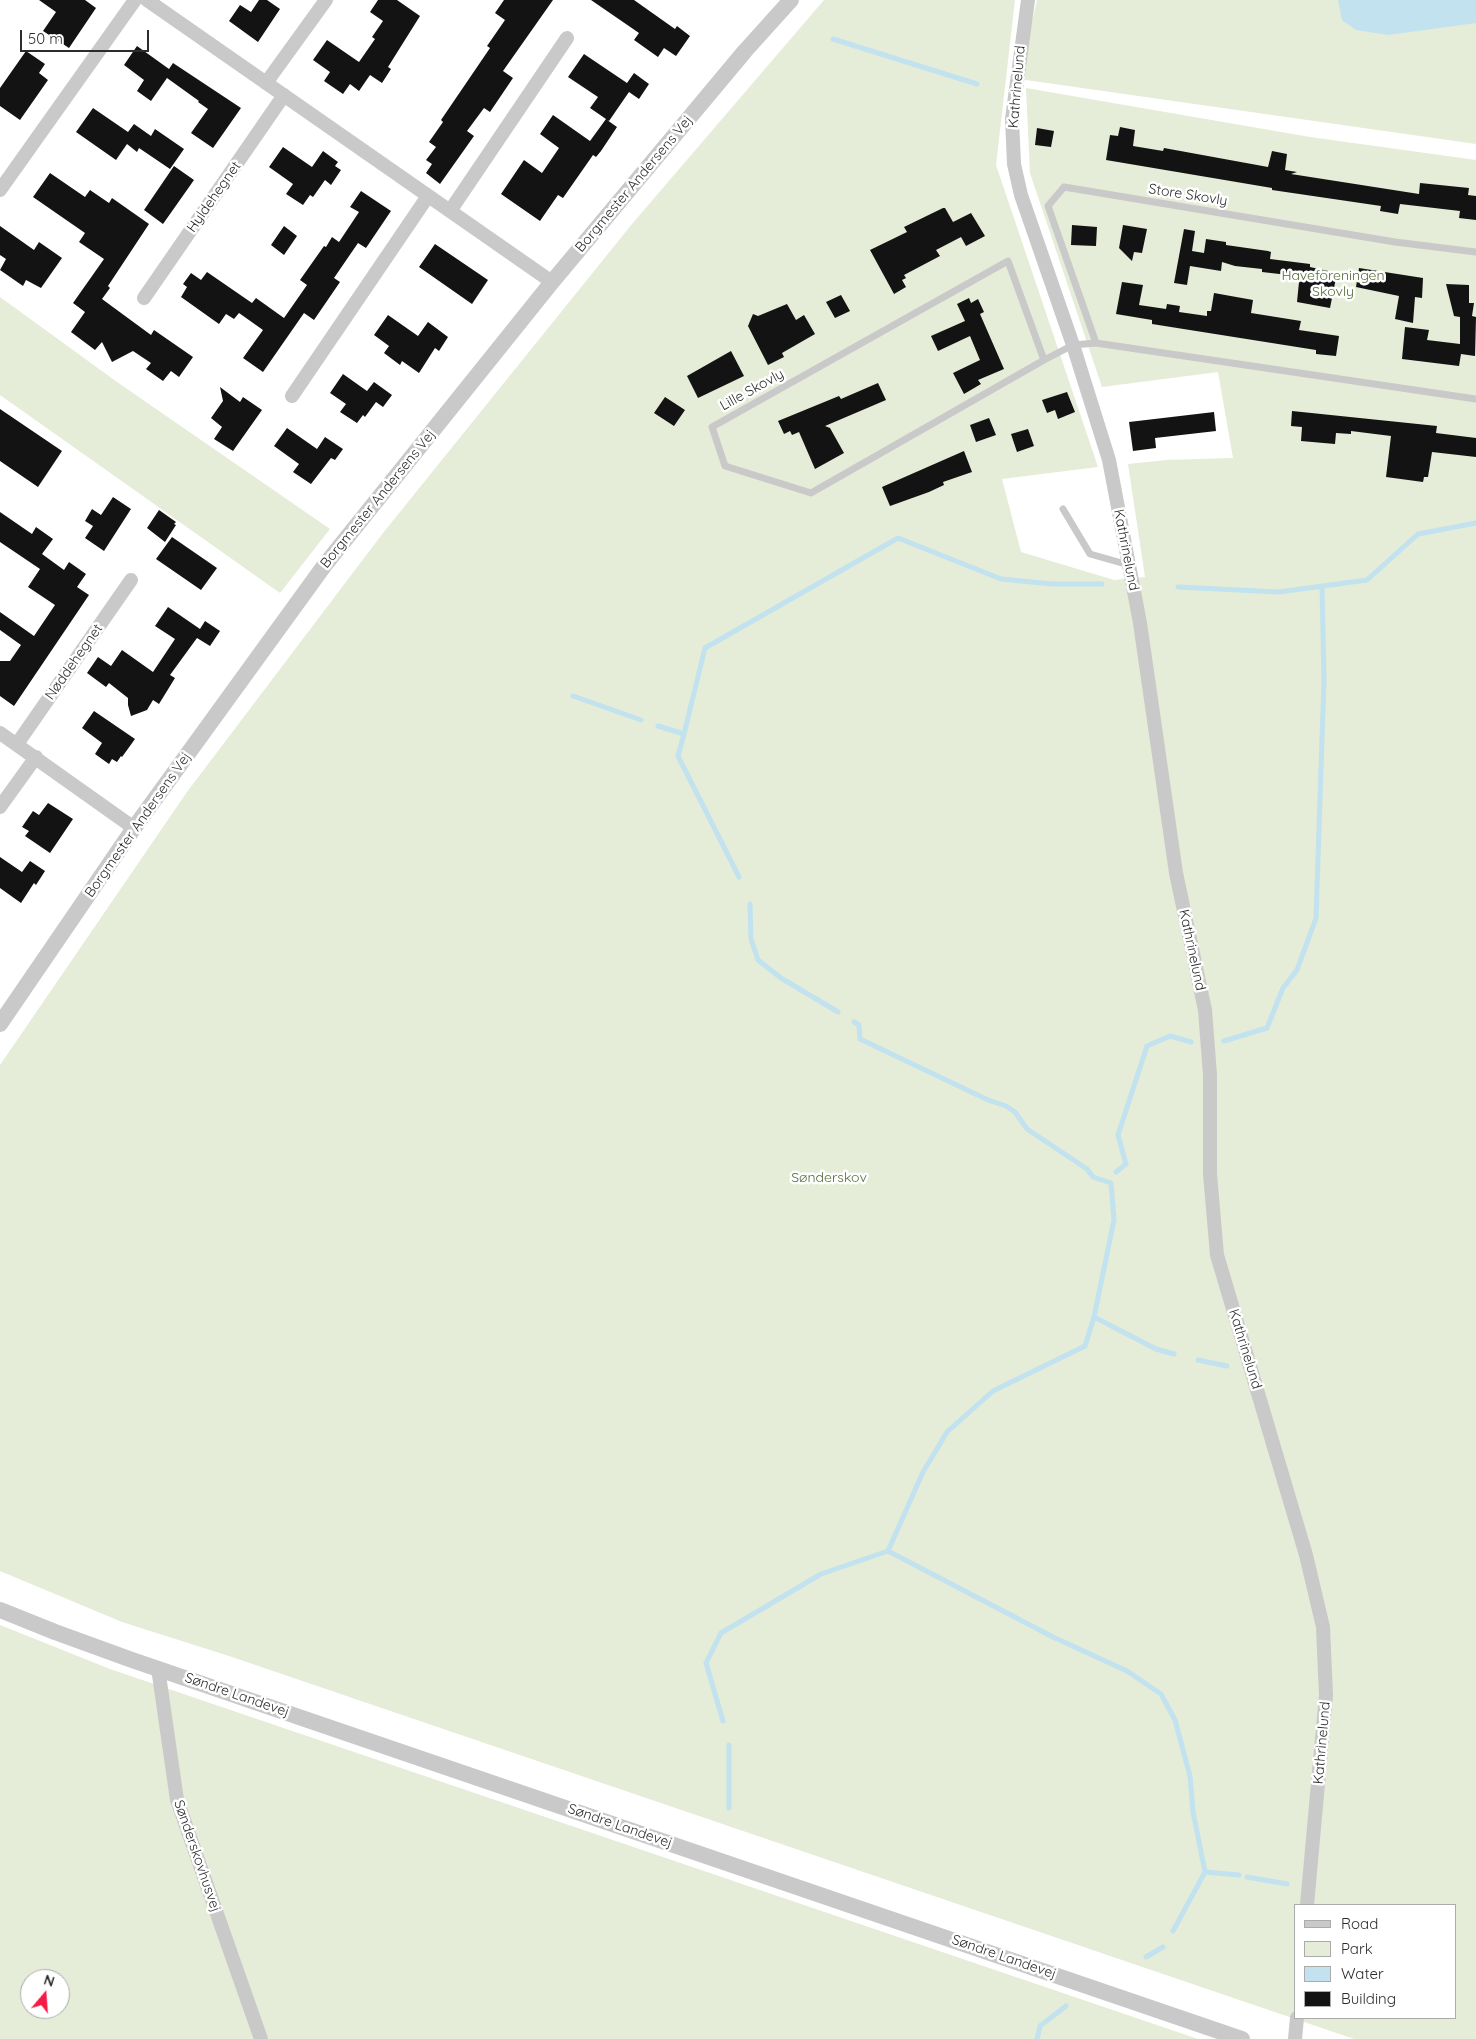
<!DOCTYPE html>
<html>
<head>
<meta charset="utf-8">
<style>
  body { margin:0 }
  #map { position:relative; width:1476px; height:2039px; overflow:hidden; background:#fff; font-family:Quicksand,sans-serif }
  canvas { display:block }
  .legend { position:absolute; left:1294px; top:1904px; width:162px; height:115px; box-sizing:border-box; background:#fff; border:1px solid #ababab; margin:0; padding:6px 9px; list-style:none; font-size:15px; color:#2c2c2c }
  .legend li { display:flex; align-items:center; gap:10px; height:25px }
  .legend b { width:25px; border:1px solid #ababab }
  .north { position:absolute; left:20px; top:1969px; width:50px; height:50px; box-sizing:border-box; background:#fff; border:1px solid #ababab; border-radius:50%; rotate:18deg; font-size:14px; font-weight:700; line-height:20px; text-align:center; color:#2c2c2c }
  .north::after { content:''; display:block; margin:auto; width:18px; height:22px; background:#f61b45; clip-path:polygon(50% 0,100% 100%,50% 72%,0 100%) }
  .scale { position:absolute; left:20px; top:30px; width:129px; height:22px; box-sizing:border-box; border:2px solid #2c2c2c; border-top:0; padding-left:6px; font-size:15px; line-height:18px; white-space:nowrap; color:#2c2c2c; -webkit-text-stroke:4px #fff; paint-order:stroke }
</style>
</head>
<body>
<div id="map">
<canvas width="1476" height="2039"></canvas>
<ul class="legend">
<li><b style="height:6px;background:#c9c9c9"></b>Road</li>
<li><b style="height:14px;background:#e5ecd7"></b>Park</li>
<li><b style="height:14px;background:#c1e2ee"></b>Water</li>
<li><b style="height:14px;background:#131313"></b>Building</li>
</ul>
<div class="north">N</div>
<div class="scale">50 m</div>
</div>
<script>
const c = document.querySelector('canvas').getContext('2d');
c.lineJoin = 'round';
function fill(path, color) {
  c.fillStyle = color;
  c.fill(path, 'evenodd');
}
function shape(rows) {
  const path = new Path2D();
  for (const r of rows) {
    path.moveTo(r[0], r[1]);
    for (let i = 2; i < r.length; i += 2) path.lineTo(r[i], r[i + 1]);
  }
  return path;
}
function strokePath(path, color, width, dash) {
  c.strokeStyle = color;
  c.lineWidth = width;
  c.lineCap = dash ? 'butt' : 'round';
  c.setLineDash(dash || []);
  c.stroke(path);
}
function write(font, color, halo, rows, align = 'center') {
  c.font = font + ' Quicksand,sans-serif';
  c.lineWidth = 5;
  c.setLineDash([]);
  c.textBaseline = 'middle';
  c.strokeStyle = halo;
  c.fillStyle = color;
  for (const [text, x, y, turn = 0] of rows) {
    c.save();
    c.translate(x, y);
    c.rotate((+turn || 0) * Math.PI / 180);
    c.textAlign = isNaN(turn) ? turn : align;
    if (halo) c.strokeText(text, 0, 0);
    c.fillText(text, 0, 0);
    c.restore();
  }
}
const green = shape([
  [824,0,1015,0,996,165,1098,467,1002,479,1021,552,1114,580,1145,577,1128,464,1166,460,1233,458,1218,372,1102,387,1030,173,1026,88,1310,137,1476,160,1476,2039,1354,2039,229,1656,122,1622,0,1571,0,1065,187,792,383,533,632,224],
  [1295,1905,1455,1905,1455,2018,1295,2018],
  [1037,0,1476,0,1476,144,1019,79],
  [0,297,117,382,330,529,280,593,0,395],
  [0,1625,110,1669,1198,2039,0,2039],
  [30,1979,60,1979,60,2009,30,2009]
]);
const water = shape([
  [1338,0,1476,0,1476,23,1388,35,1356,30,1342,20]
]);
const stream = shape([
  [833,39,977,84],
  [1178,587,1279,592,1367,580,1418,534,1476,523],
  [573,696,641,720],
  [658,726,684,734,705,648,898,538,1001,579,1052,584,1102,584],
  [684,734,678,756,739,877],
  [750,904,751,939,758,960,781,978,838,1012],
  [1224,1041,1267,1028,1283,988,1297,970,1316,918,1324,680,1322,586],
  [1116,1172,1126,1164,1118,1135,1147,1046,1170,1036,1191,1042],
  [1094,1317,1156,1349,1174,1354],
  [1198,1360,1227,1366],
  [888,1551,1053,1637,1127,1671,1161,1694,1175,1720,1190,1776,1193,1812,1205,1872,1173,1931],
  [723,1721,706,1663,721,1633,821,1574,888,1551,923,1472,947,1432,993,1391,1085,1346,1094,1317,1114,1220,1111,1183,1093,1177,1087,1169,1027,1129,1015,1112,1006,1106,988,1100,860,1039,859,1025,854,1022],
  [729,1745,729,1808],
  [1205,1872,1239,1875],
  [1247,1877,1287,1884],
  [1146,1957,1163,1947],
  [1037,2039,1040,2026,1066,2006]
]);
const building = shape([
  [39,0,85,0,96,8,69,48,43,31,56,12],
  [259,0,267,0,280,9,258,42,229,21,240,5,251,12],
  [378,0,397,0,420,16,388,67,391,69,382,83,370,75,359,91,350,84,343,94,324,81,330,72,313,60,327,40,359,62,375,39,372,37,383,21,370,12],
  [504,0,553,0,503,71,513,78,490,112,484,108,467,131,474,136,440,184,426,173,432,164,426,160,436,147,429,142,443,122,441,120,490,48,487,46,505,20,495,13],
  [591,0,634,0,675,29,677,26,690,36,676,56,664,48,658,57,634,40,639,33],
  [137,46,169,69,173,63,241,108,213,148,191,133,208,109,198,102,199,101,167,78,151,101,137,91,144,80,124,65],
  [26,51,45,64,39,73,48,80,20,120,0,106,0,88],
  [584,54,627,83,634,73,649,84,639,99,629,92,609,121,607,120,617,127,601,151,596,157,593,155,563,198,558,195,540,221,501,194,524,160,542,173,559,148,540,134,553,115,590,141,606,119,590,108,598,97,568,77],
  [93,108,128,132,134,124,151,136,155,129,184,149,170,169,139,148,137,152,127,144,116,160,76,132],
  [1120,127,1135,130,1133,146,1163,151,1164,148,1268,167,1272,151,1287,154,1285,170,1297,172,1291,174,1419,194,1420,183,1469,188,1468,195,1476,196,1476,220,1459,218,1460,211,1400,204,1398,214,1380,211,1381,206,1272,190,1272,188,1106,160,1110,135,1118,136],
  [1037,128,1054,131,1051,147,1035,145],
  [283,147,312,167,323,151,338,162,335,166,341,170,331,185,325,180,313,197,310,195,303,205,286,194,293,184,269,167],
  [174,166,194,180,163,224,144,210],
  [50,173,85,197,90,190,109,203,112,198,149,224,108,286,110,288,102,299,151,335,154,330,193,357,179,377,171,371,163,381,146,369,151,363,133,351,112,362,102,342,95,350,71,332,85,312,73,303,104,259,79,242,85,233,33,197],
  [361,191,391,211,366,248,358,243,334,278,340,282,314,320,304,313,263,372,243,358,263,330,239,313,234,319,226,314,219,324,181,297,187,287,183,284,191,273,201,280,207,272,252,303,256,298,284,318,307,285,300,280,324,246,326,247,332,237,339,242,359,212,350,207],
  [943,208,945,208,953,222,971,213,985,236,966,246,961,237,936,250,940,256,904,275,906,278,902,280,906,287,894,294,870,250,907,232,904,227],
  [1072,225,1097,227,1096,246,1071,245],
  [1123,225,1147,229,1142,253,1134,252,1132,261,1119,248],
  [0,226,34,250,39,242,62,258,41,288,26,280,23,286,0,270,6,259,0,255],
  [284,226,297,236,284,255,271,245],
  [1184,229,1195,231,1192,251,1204,253,1206,239,1226,242,1226,245,1268,251,1271,252,1270,259,1310,264,1310,267,1337,273,1330,308,1297,302,1299,282,1296,281,1297,276,1262,272,1262,269,1235,266,1222,262,1221,271,1190,266,1187,285,1174,283],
  [435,244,488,280,472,304,419,267],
  [1359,268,1423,278,1422,298,1415,297,1413,323,1395,319,1399,296,1356,287],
  [1122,282,1143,285,1139,305,1166,309,1167,304,1180,306,1179,312,1207,316,1207,311,1211,311,1214,293,1253,300,1251,313,1301,321,1299,330,1339,336,1336,356,1316,354,1316,350,1152,324,1152,320,1116,314],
  [1446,284,1469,285,1469,303,1474,303,1472,316,1476,317,1475,356,1461,354,1459,366,1402,359,1405,327,1429,330,1427,340,1460,344,1460,317,1454,316],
  [841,295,850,311,835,318,826,302],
  [969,298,971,303,978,299,984,312,980,314,1004,369,978,380,981,384,964,394,953,373,980,360,970,336,938,351,931,336,965,321,957,304],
  [787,304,796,320,804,315,815,334,782,353,784,357,768,365,748,326,753,314,758,316],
  [388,315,418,336,428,322,448,337,439,351,435,348,419,373,402,361,400,365,384,353,389,346,374,335],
  [731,351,744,376,698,398,687,376],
  [343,374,367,391,374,382,392,395,383,407,376,402,365,417,363,415,357,423,340,412,346,404,330,393],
  [878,383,886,400,825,426,830,428,844,453,815,469,799,432,792,435,790,431,784,434,778,421,839,396,841,399],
  [220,387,240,402,243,397,262,410,233,451,214,439,222,427,211,418,223,401],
  [1067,392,1075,412,1058,419,1055,410,1047,413,1042,400],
  [665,397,685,410,674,426,654,413],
  [0,409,62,451,38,487,0,461],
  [1292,411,1437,426,1436,433,1476,438,1476,457,1432,452,1428,477,1424,477,1423,482,1386,477,1391,436,1351,431,1351,434,1336,433,1335,444,1301,441,1302,427,1291,426],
  [1214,412,1216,431,1155,438,1156,448,1133,451,1129,422],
  [989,418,996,435,976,442,970,425],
  [287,428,317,449,325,437,343,449,335,460,331,458,311,484,293,472,299,464,274,446],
  [1028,429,1034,446,1017,452,1011,434],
  [964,451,972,472,943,482,944,485,929,492,890,506,882,487],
  [113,497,131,509,104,551,85,538,93,526,85,521,92,509,101,515],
  [159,510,176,522,174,524,176,525,165,542,147,528],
  [0,512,32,534,36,527,53,539,42,554,64,570,69,562,86,574,77,587,89,595,14,706,0,696,0,661,10,661,21,645,0,630,0,612,34,636,55,605,28,587,40,569,0,542],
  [172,537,217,568,201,590,156,559],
  [168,607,200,629,205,621,220,631,210,646,197,638,170,675,175,678,159,704,153,700,147,710,131,716,128,705,128,698,109,683,106,687,87,673,98,657,111,666,122,650,153,672,175,639,155,626],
  [94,711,135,739,122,757,121,756,117,762,112,759,109,764,95,754,102,743,82,728],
  [48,803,73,819,50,853,25,836,29,831,22,827,33,811,39,815],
  [0,857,22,872,30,861,45,871,36,885,34,883,21,903,0,888]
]);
const service = shape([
  [1096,343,1048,206,1064,187,1395,242,1476,252],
  [1044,360,1008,261,712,427,725,466,811,493,1044,360,1073,345,1096,343,1476,399],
  [1063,509,1090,554,1129,565]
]);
const minor = shape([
  [147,0,552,282],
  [1028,0,1012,119,1014,164,1021,195,1073,345,1109,460,1140,623,1176,873,1205,1010,1210,1075,1210,1174,1217,1255,1306,1555,1323,1627,1326,1695,1307,1905],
  [266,83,326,0],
  [0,190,135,0],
  [450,211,567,38],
  [144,298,284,95],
  [292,396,428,196],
  [0,733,134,828],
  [17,744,131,580],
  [0,807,36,757],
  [158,1668,177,1800,261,2039],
  [1295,2039,1297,2018]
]);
const tertiary = shape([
  [0,1024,134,828,324,566,552,282,745,51,791,0],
  [0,1610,55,1632,132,1660,1242,2039]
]);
const streetNames = [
  ["Kathrinelund",1017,87,-85],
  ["Borgmester Andersens Vej",634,184,-50],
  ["Store Skovly",1188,195,9],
  ["Hyldehegnet",214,197,-55],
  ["Lille Skovly",752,390,-29],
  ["Borgmester Andersens Vej",378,499,-51],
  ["Kathrinelund",1126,550,79],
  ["Nøddehegnet",74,662,-55],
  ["Borgmester Andersens Vej",138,825,-55],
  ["Kathrinelund",1192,950,78],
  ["Kathrinelund",1245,1349,73],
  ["Søndre Landevej",237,1695,19],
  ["Kathrinelund",1322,1743,-85],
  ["Søndre Landevej",620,1826,19],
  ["Sønderskovhusvej",197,1856,71],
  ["Søndre Landevej",1004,1957,19]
];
const parkNames = [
  ["Haveforeningen",1333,276],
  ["Skovly",1333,292],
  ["Sønderskov",829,1178]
];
fill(green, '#e5ecd7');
fill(water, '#c1e2ee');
strokePath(stream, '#c1e2ee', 5);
fill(building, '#131313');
strokePath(service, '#c9c9c9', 7);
strokePath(minor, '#c9c9c9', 14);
strokePath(tertiary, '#c9c9c9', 16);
write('14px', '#2c2c2c', '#fff', streetNames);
write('14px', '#556c36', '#fff', parkNames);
</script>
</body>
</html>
